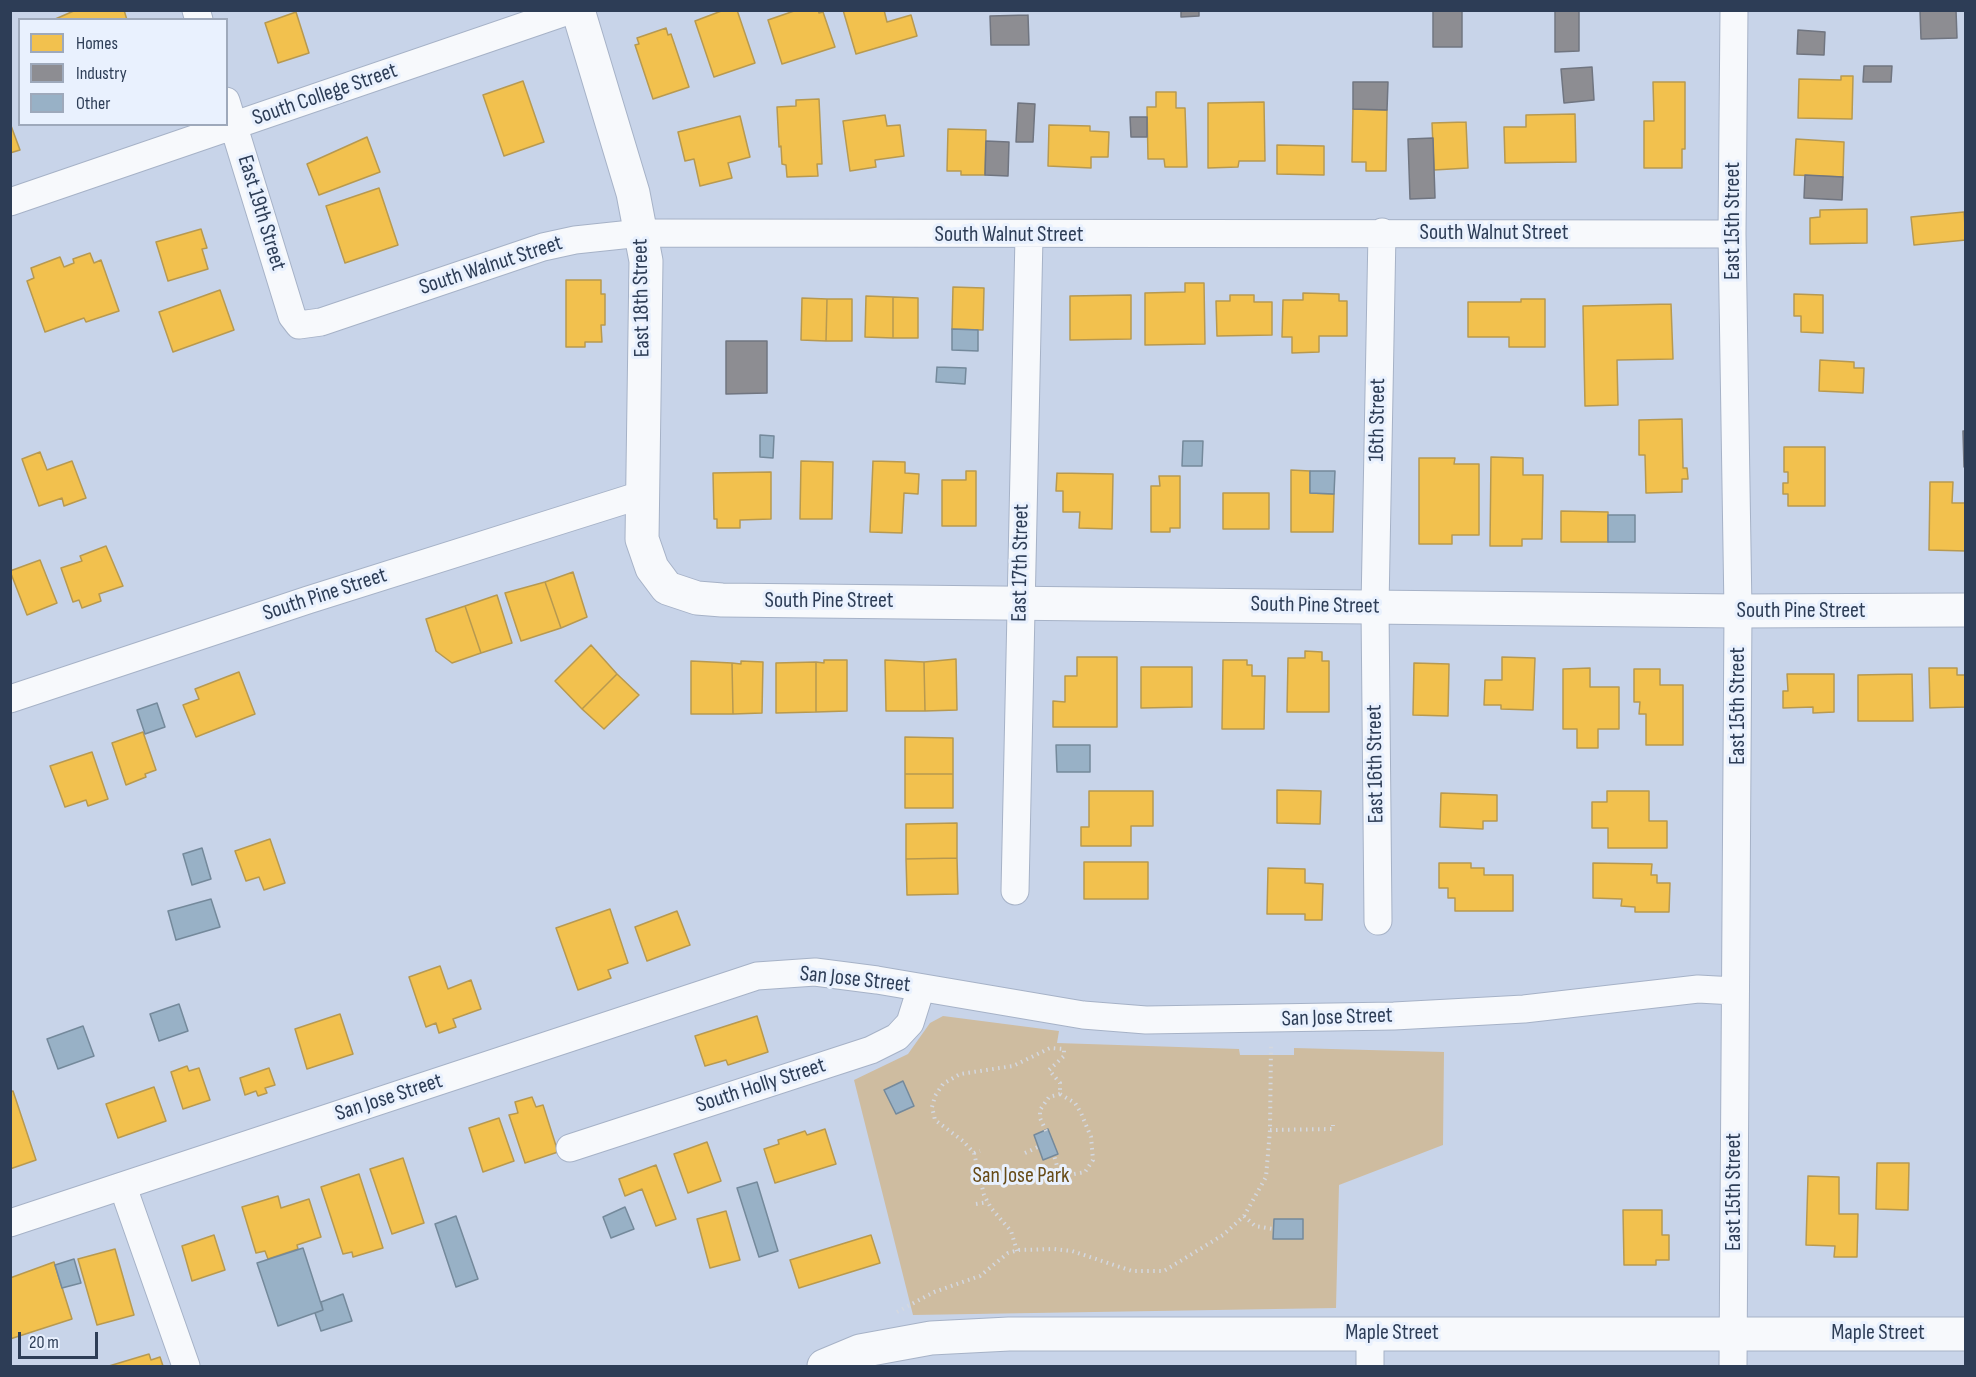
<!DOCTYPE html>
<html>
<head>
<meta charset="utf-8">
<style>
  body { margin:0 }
  #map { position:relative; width:1976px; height:1377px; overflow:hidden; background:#c8d4e9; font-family:"Sofia Sans Condensed",sans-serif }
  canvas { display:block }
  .frame { position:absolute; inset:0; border:12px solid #2d3d56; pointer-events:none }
  .legend { position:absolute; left:18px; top:18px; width:210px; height:108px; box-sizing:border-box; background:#e9f1fe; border:2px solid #9ea9bb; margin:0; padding:8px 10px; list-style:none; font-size:18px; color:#2d3d56 }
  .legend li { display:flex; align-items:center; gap:12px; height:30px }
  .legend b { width:30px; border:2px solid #9ea9bb }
  .scale { position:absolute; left:18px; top:1332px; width:80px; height:27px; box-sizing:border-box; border:3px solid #2d3d56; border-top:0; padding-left:8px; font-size:18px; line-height:21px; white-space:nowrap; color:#2d3d56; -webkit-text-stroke:4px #e9f1fe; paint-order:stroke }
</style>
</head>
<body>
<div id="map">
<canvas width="1976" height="1377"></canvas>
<div class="frame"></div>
<ul class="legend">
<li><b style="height:16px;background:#f2c14e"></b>Homes</li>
<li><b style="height:16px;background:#8d8d92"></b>Industry</li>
<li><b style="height:16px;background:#98b1c6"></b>Other</li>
</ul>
<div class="scale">20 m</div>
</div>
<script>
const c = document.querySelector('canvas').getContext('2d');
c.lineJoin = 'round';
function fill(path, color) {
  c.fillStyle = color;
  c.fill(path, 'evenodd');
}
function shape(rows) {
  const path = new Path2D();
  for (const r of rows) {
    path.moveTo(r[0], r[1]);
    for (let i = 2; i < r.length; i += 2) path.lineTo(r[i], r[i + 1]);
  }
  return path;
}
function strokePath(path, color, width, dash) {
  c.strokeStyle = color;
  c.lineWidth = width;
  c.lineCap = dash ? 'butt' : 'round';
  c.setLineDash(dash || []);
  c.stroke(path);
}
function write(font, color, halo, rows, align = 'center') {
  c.font = font + ' "Sofia Sans Condensed",sans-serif';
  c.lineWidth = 6;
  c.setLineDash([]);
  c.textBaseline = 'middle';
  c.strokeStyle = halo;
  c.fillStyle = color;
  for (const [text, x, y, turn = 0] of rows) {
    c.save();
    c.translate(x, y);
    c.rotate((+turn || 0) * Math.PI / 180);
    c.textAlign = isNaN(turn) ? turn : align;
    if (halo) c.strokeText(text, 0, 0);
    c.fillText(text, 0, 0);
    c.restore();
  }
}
const green = shape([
  [943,1016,1059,1031,1057,1043,1239,1049,1240,1055,1294,1055,1294,1048,1444,1052,1443,1145,1339,1185,1336,1308,913,1315,854,1080,908,1054,930,1023]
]);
const homes = shape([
  [76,10,124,10,127,20,53,20,76,10],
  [724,10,737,10,755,63,714,77,695,21,724,10],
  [818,10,819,13,823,12,835,47,782,64,768,20,797,10,818,10],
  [843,10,884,10,887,22,911,15,917,36,856,54,843,10],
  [296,12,309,53,278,63,265,23,296,12],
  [666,28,668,35,671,34,689,87,653,99,635,45,639,44,637,38,666,28],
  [1841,76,1853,76,1852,119,1798,118,1799,79,1841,80,1841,76],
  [523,81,544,142,504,156,483,95,523,81],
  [1653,82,1685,82,1685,149,1682,149,1682,168,1644,168,1644,121,1654,121,1653,82],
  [1156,92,1176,92,1176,108,1185,108,1187,167,1165,167,1164,159,1148,159,1147,107,1156,107,1156,92],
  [819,99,822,164,817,164,818,176,787,177,786,165,782,164,781,146,779,147,777,107,796,106,796,100,819,99],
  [1264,102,1265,161,1239,161,1238,167,1208,168,1208,103,1264,102],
  [1353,109,1387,110,1386,171,1366,171,1366,162,1352,162,1353,109],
  [1575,114,1576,162,1505,163,1504,127,1526,127,1526,115,1575,114],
  [885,115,887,126,900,125,904,156,875,160,876,167,850,171,843,121,885,115],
  [740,116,750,157,728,163,732,178,700,186,694,159,685,161,678,132,740,116],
  [1466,122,1468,168,1434,170,1432,123,1466,122],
  [10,123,20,150,10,153,10,123],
  [1049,125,1090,126,1090,131,1109,132,1108,157,1091,157,1091,168,1048,166,1049,125],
  [948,129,986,130,985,175,961,175,961,171,947,171,948,129],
  [367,137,380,172,319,195,307,164,367,137],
  [1796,139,1844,142,1843,177,1794,175,1796,139],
  [1277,145,1324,146,1324,175,1277,174,1277,145],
  [379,188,398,245,345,263,326,206,379,188],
  [1867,209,1867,243,1810,244,1810,218,1820,217,1820,210,1867,209],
  [1964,212,1966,240,1914,245,1911,217,1964,212],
  [201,229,207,248,202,249,208,269,168,281,156,242,201,229],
  [90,253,94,263,101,260,119,311,86,322,84,318,45,332,27,281,34,278,31,268,60,257,64,267,74,263,73,259,90,253],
  [566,280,601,280,601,294,605,294,605,325,601,325,602,342,585,342,585,347,566,347,566,280],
  [1185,283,1204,283,1205,344,1145,345,1145,293,1185,292,1185,283],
  [953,287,984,288,983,330,952,329,953,287],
  [220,290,234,330,173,352,159,312,220,290],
  [1303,293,1339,294,1339,301,1347,301,1347,336,1319,336,1319,352,1292,353,1292,337,1282,337,1283,300,1303,300,1303,293],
  [1794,294,1823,295,1823,333,1801,332,1801,316,1794,316,1794,294],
  [1131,295,1131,339,1070,340,1070,296,1131,295],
  [1230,295,1254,295,1254,302,1272,302,1272,335,1217,336,1216,301,1230,301,1230,295],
  [866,296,893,297,893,338,865,337,866,296],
  [893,297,918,298,918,338,893,338,893,297],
  [802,298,827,299,826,341,801,340,802,298],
  [827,299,852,299,852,341,826,341,827,299],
  [1521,299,1545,299,1545,347,1509,347,1509,337,1468,337,1468,302,1521,302,1521,299],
  [1671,304,1673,359,1617,360,1618,405,1585,406,1583,306,1671,304],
  [1820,360,1854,362,1854,368,1864,368,1863,393,1819,391,1820,360],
  [1682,419,1683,468,1687,468,1688,479,1682,479,1682,492,1646,493,1645,455,1639,455,1639,420,1682,419],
  [1784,447,1825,447,1825,506,1788,506,1788,494,1783,494,1783,483,1788,483,1788,472,1784,472,1784,447],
  [40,452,47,470,72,461,86,498,64,506,62,498,39,506,22,459,40,452],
  [1491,457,1523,458,1523,475,1543,475,1542,539,1522,539,1522,546,1490,546,1491,457],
  [1419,458,1455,458,1454,464,1479,464,1479,535,1452,535,1452,544,1419,544,1419,458],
  [801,461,833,462,832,519,800,519,801,461],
  [873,461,905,462,905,473,919,474,918,494,904,493,902,533,870,532,873,461],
  [1291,470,1310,471,1310,493,1334,494,1333,532,1291,532,1291,470],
  [966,471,976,471,976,526,942,526,942,480,966,480,966,471],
  [771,472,771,519,740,520,740,528,717,528,717,519,714,519,713,473,771,472],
  [1057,473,1113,474,1112,529,1079,528,1080,512,1063,512,1063,491,1056,491,1057,473],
  [1159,476,1180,476,1180,528,1170,528,1170,532,1151,532,1151,486,1160,486,1159,476],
  [1930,482,1953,482,1952,503,1966,503,1966,551,1929,550,1930,482],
  [1223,493,1269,493,1269,529,1223,529,1223,493],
  [1561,511,1608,512,1608,542,1561,542,1561,511],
  [106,546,123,586,99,594,101,601,82,608,79,600,73,602,61,568,82,561,80,556,106,546],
  [40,560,57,603,27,615,10,571,40,560],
  [573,572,587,617,561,628,545,582,573,572],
  [545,582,561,628,521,641,505,593,545,582],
  [497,595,512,643,481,653,465,606,497,595],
  [465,606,481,653,452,663,436,651,426,619,465,606],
  [591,645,617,674,582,709,555,681,591,645],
  [1305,651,1322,652,1322,661,1329,661,1329,712,1287,712,1288,658,1305,658,1305,651],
  [1077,657,1117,657,1117,727,1053,727,1053,701,1065,702,1065,676,1077,676,1077,657],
  [1502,657,1535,658,1533,710,1501,709,1501,705,1484,705,1485,680,1502,680,1502,657],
  [956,659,957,710,925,711,924,662,956,659],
  [824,660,847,660,847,711,816,712,816,662,824,663,824,660],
  [885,660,924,662,925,711,886,711,885,660],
  [1223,660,1247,660,1247,665,1252,665,1252,676,1265,676,1264,729,1222,729,1223,660],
  [691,661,732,663,733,714,691,714,691,661],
  [741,661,763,662,762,713,733,714,732,663,741,664,741,661],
  [816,662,816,712,776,713,776,663,816,662],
  [1414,663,1449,664,1448,716,1413,715,1414,663],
  [1141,667,1192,667,1192,707,1141,708,1141,667],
  [1590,668,1590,687,1619,687,1619,729,1598,729,1598,748,1577,748,1577,729,1563,729,1563,669,1590,668],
  [1929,668,1957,668,1957,675,1966,675,1966,707,1930,708,1929,668],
  [1634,669,1660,669,1660,685,1683,685,1683,745,1646,745,1646,714,1639,714,1640,702,1634,702,1634,669],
  [239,672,255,714,196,737,183,705,199,699,195,689,239,672],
  [617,674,639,695,604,729,582,709,617,674],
  [1787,674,1834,674,1834,712,1813,713,1813,707,1783,708,1783,691,1788,691,1787,674],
  [1912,674,1913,721,1858,721,1858,675,1912,674],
  [143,732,156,770,145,774,146,777,126,785,112,743,143,732],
  [905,737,953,738,953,774,905,774,905,737],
  [92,752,108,799,88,806,86,800,65,807,50,766,92,752],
  [905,774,953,774,953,808,905,808,905,774],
  [1277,790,1321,791,1320,824,1277,823,1277,790],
  [1089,791,1153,791,1153,826,1131,826,1131,846,1081,846,1081,827,1089,827,1089,791],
  [1607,791,1649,791,1649,821,1667,821,1667,848,1608,848,1608,828,1592,828,1592,802,1607,802,1607,791],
  [1441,793,1497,795,1497,821,1483,821,1483,829,1440,827,1441,793],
  [957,823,957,858,906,859,906,824,957,823],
  [270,839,285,883,264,890,259,877,246,881,235,851,270,839],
  [957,858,958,894,907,895,906,859,957,858],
  [1084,862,1148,862,1148,899,1084,899,1084,862],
  [1439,863,1471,863,1471,868,1484,868,1484,875,1513,875,1513,911,1455,911,1455,898,1448,898,1448,888,1439,888,1439,863],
  [1593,863,1652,864,1651,875,1657,875,1657,883,1670,883,1669,912,1635,912,1635,907,1621,906,1622,899,1593,898,1593,863],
  [1268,868,1305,869,1305,883,1323,884,1322,920,1305,920,1305,914,1267,914,1268,868],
  [610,909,628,963,608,970,611,978,578,990,556,928,610,909],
  [677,911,690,945,647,961,635,927,677,911],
  [440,966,448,989,471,980,481,1009,453,1019,456,1027,439,1033,436,1023,426,1027,409,977,440,966],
  [340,1014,353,1054,307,1069,295,1029,340,1014],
  [757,1016,768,1052,728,1065,726,1060,705,1066,695,1036,757,1016],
  [187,1066,189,1071,199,1068,210,1100,183,1109,171,1072,187,1066],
  [269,1068,275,1085,265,1088,267,1093,258,1096,256,1091,245,1095,240,1078,269,1068],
  [154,1087,166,1121,118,1138,106,1104,154,1087],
  [13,1091,36,1160,10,1169,10,1092,13,1091],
  [532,1097,536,1107,543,1105,558,1152,525,1163,509,1115,518,1113,515,1102,532,1097],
  [499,1118,514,1161,483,1172,469,1128,499,1118],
  [825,1129,836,1164,775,1183,764,1149,779,1144,778,1140,805,1131,807,1135,825,1129],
  [707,1142,721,1181,688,1193,674,1154,707,1142],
  [403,1158,424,1223,392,1234,370,1169,403,1158],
  [1877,1163,1909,1163,1908,1210,1876,1209,1877,1163],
  [656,1165,676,1219,656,1226,642,1189,625,1196,619,1179,656,1165],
  [359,1174,383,1248,353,1257,352,1252,343,1254,321,1187,359,1174],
  [1808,1176,1839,1177,1839,1214,1858,1214,1857,1257,1834,1257,1835,1246,1806,1245,1808,1176],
  [278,1196,281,1208,309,1199,321,1237,297,1245,298,1249,268,1259,265,1251,256,1253,242,1207,278,1196],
  [1623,1210,1662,1210,1662,1235,1669,1235,1669,1260,1656,1260,1656,1265,1624,1265,1623,1210],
  [726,1211,740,1260,710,1268,697,1219,726,1211],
  [214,1235,225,1270,192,1281,182,1246,214,1235],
  [871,1235,880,1263,799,1288,790,1260,871,1235],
  [115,1249,134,1315,97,1325,78,1259,115,1249],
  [54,1262,72,1319,10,1339,10,1278,54,1262],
  [149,1354,151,1360,160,1357,163,1366,109,1366,149,1354]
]);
const industry = shape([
  [1181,10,1199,10,1199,16,1181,17,1181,10],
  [1433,10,1462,10,1462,47,1433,47,1433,10],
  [1555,10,1579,10,1579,51,1555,52,1555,10],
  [1920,10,1956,10,1957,38,1921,39,1920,10],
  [1028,15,1029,45,991,45,990,16,1028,15],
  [1798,30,1825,32,1824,55,1797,54,1798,30],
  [1864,66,1892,66,1891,82,1863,82,1864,66],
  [1592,67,1594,100,1564,103,1561,69,1592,67],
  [1353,82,1388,82,1387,110,1353,109,1353,82],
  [1018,103,1035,104,1033,142,1016,142,1018,103],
  [1130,117,1147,117,1147,137,1131,137,1130,117],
  [1433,138,1435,198,1410,199,1408,139,1433,138],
  [986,141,1009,142,1008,176,985,175,986,141],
  [1805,175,1843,177,1842,200,1804,198,1805,175],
  [726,341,767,341,767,393,726,394,726,341],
  [1963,431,1966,431,1966,467,1964,467,1963,431]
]);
const building = shape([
  [952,329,978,330,978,351,952,350,952,329],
  [937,367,966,368,965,384,936,382,937,367],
  [760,435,774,436,773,458,760,457,760,435],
  [1183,441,1203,441,1202,466,1182,466,1183,441],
  [1310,471,1335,471,1334,494,1310,493,1310,471],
  [1608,515,1635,515,1635,542,1608,542,1608,515],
  [157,703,165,727,145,734,137,710,157,703],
  [1056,745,1090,745,1090,772,1057,772,1056,745],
  [202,848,211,879,192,885,183,854,202,848],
  [211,899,220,927,176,940,168,911,211,899],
  [179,1004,188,1031,159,1041,150,1014,179,1004],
  [83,1026,94,1056,58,1069,47,1039,83,1026],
  [903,1081,914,1106,896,1114,884,1090,903,1081],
  [1048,1129,1058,1154,1043,1160,1034,1135,1048,1129],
  [757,1182,778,1251,759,1257,737,1188,757,1182],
  [625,1207,634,1229,611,1238,603,1217,625,1207],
  [456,1216,478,1279,456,1287,435,1224,456,1216],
  [1274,1219,1303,1219,1303,1239,1273,1239,1274,1219],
  [303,1248,323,1310,278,1326,257,1263,303,1248],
  [74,1259,81,1283,62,1288,55,1265,74,1259],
  [343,1294,352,1321,321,1331,315,1313,323,1310,321,1302,343,1294]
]);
const path = shape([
  [1270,1130,1333,1129,1333,1125],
  [1046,1131,1040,1118,1040,1110,1049,1097,1060,1094],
  [974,1153,980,1151],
  [1025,1153,1040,1146],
  [976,1204,988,1202],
  [1244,1216,1255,1226,1273,1229],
  [1017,1251,1011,1231,991,1208,984,1195,974,1153,963,1141,935,1120,932,1107,935,1096,943,1084,960,1074,1013,1066,1050,1048,1064,1049,1064,1056,1049,1070,1060,1083,1060,1094,1075,1103,1081,1113,1091,1137,1093,1160,1085,1172,1069,1175,1062,1173,1057,1166,1054,1155],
  [897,1312,934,1292,980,1276,1008,1253,1019,1250,1054,1249,1072,1251,1132,1271,1164,1271,1223,1235,1244,1216,1266,1177,1270,1130,1271,1044]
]);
const minor = shape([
  [196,10,199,20],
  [226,101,292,316,299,325,321,322,543,247,575,240,641,233,1732,234],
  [10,202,571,10],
  [10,699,308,600,641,495],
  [1015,891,1029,236],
  [1378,921,1375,607,1382,232],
  [570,1148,871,1050,897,1037,910,1023,921,988],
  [123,1187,186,1366],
  [10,1223,757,976,815,972,877,980,1083,1015,1146,1020,1394,1016,1524,1009,1698,989,1735,991],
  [1370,1366,1370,1332],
  [1733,1366,1738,611,1732,234,1734,10]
]);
const tertiary = shape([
  [578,10,633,193,646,261,642,539,652,568,667,588,697,598,722,600,1738,611,1966,610],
  [824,1366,860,1351,931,1338,1009,1334,1966,1334]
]);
const streetNames = [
  ["South College Street",325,95,-19],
  ["East 19th Street",261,213,73],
  ["East 15th Street",1733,221,-90],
  ["South Walnut Street",1494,233],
  ["South Walnut Street",1009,235],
  ["South Walnut Street",491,266,-18],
  ["East 18th Street",642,298,-91],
  ["16th Street",1378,420,-89],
  ["East 17th Street",1021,563,-89],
  ["South Pine Street",325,595,-18],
  ["South Pine Street",829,601],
  ["South Pine Street",1315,606,1],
  ["South Pine Street",1801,611],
  ["East 15th Street",1738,706,-90],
  ["East 16th Street",1376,764,-91],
  ["San Jose Street",855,980,6],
  ["San Jose Street",1337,1018,-2],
  ["South Holly Street",761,1086,-18],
  ["San Jose Street",389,1098,-18],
  ["East 15th Street",1734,1192,-90],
  ["Maple Street",1392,1333],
  ["Maple Street",1878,1333]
];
const parkNames = [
  ["San Jose Park",1021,1176]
];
fill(green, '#cebca0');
fill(homes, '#f2c14e');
strokePath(homes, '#b79950', 1.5);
fill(industry, '#8d8d92');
strokePath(industry, '#707580', 1.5);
fill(building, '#98b1c6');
strokePath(building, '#74899b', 1.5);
strokePath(minor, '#a6b2c7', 29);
strokePath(tertiary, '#a6b2c7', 35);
strokePath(path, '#d4d8e0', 4, [1.5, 4.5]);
strokePath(minor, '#f7f9fc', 27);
strokePath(tertiary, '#f7f9fc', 33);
write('22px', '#2d3d56', '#e9f1fe', streetNames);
write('22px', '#674b17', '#e9f1fe', parkNames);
</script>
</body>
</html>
